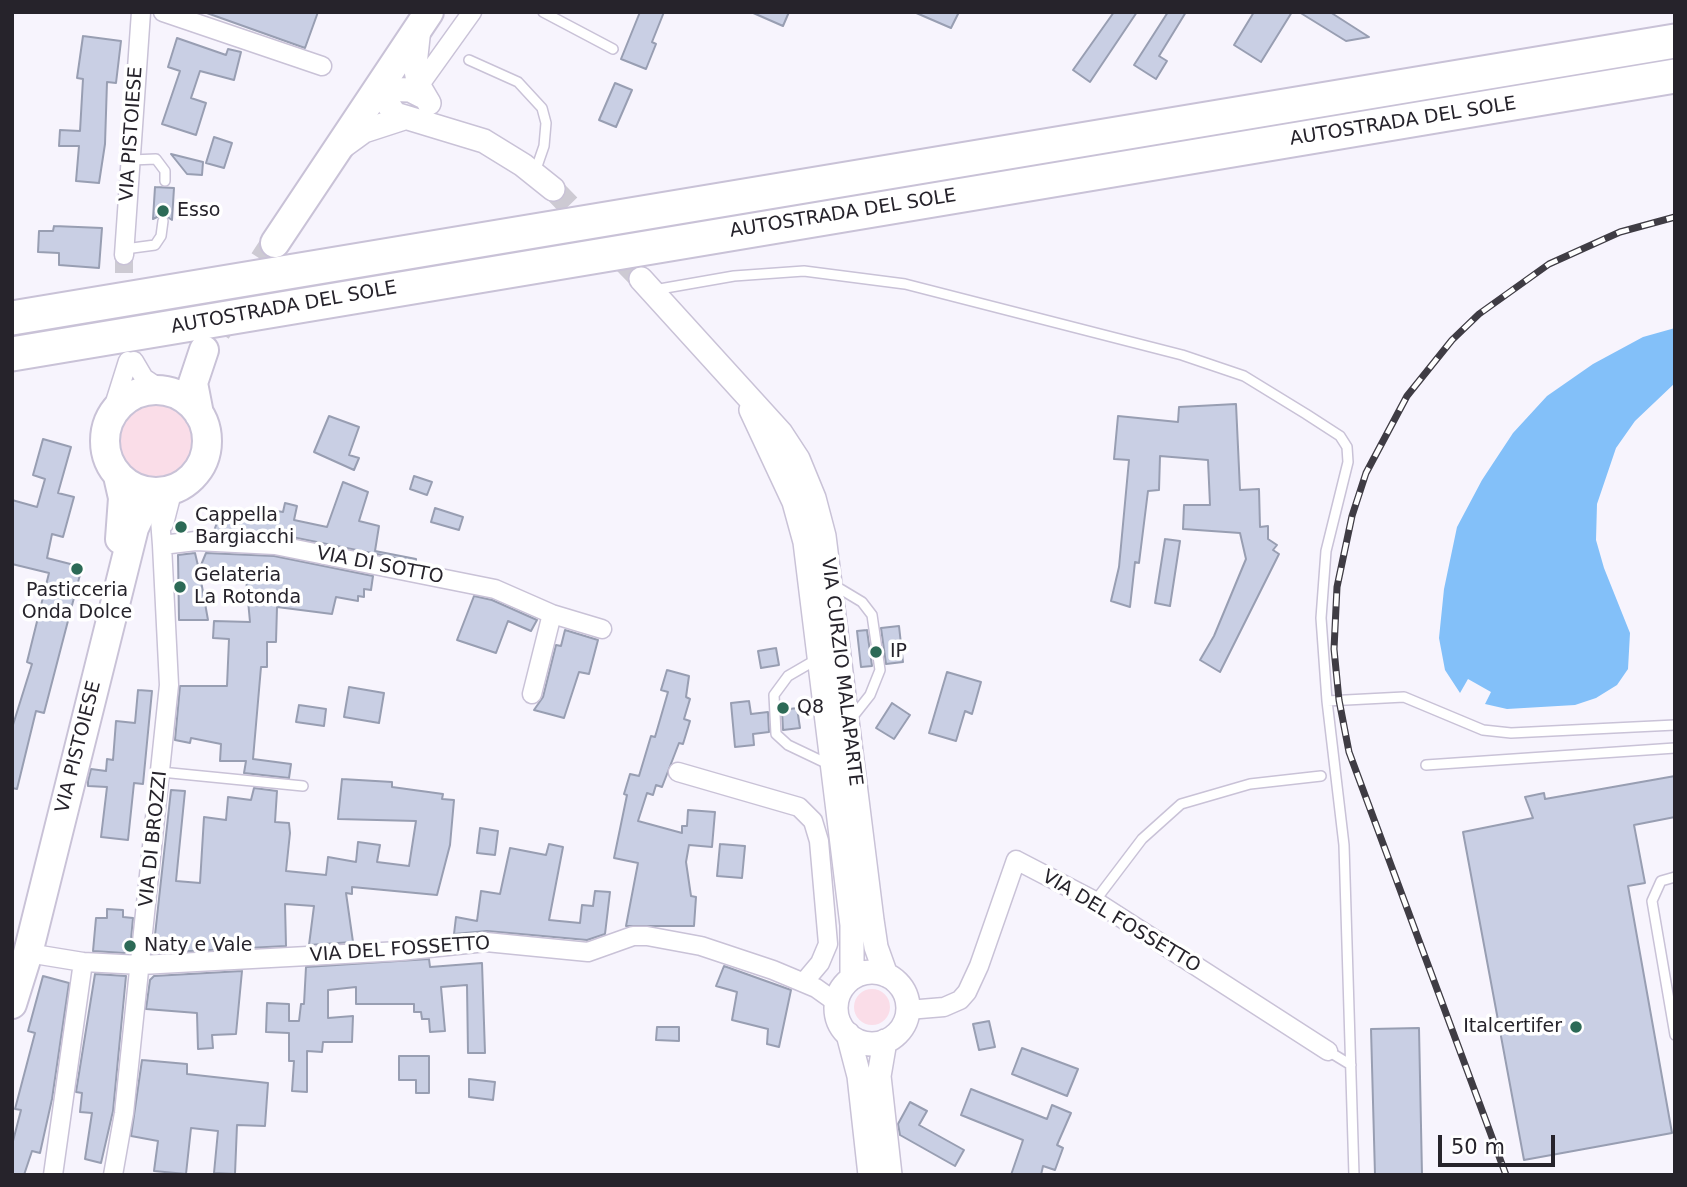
<!DOCTYPE html>
<html>
<head>
<meta charset="utf-8">
<style>
  body { margin:0 }
  #map { position:relative; width:1687px; height:1187px; overflow:hidden; background:#f7f4fd; font-family:"DejaVu Sans",sans-serif }
  canvas { display:block }
  .frame { position:absolute; inset:0; border:14px solid #26232b; pointer-events:none }
  .scale { position:absolute; left:1438px; top:1135px; width:117px; height:32px; box-sizing:border-box; border:4px solid #26232b; border-top:0; padding-left:9px; font-size:21px; line-height:24px; white-space:nowrap; color:#26232b; -webkit-text-stroke:5px #fff; paint-order:stroke }
</style>
</head>
<body>
<div id="map">
<canvas width="1687" height="1187"></canvas>
<div class="frame"></div>
<div class="scale">50 m</div>
</div>
<script>
const c = document.querySelector('canvas').getContext('2d');
c.lineJoin = 'round';
function fill(path, color) {
  c.fillStyle = color;
  c.fill(path, 'evenodd');
}
function shape(rows) {
  const path = new Path2D();
  for (const r of rows) {
    if (r.length === 3) {
      path.moveTo(r[0] + r[2], r[1]);
      path.arc(r[0], r[1], r[2], 0, 2 * Math.PI);
      continue;
    }
    path.moveTo(r[0], r[1]);
    for (let i = 2; i < r.length; i += 2) path.lineTo(r[i], r[i + 1]);
  }
  return path;
}
function strokePath(path, color, width, dash) {
  c.strokeStyle = color;
  c.lineWidth = width;
  c.lineCap = dash ? 'butt' : 'round';
  c.setLineDash(dash || []);
  c.stroke(path);
}
function write(font, color, halo, rows, align = 'center') {
  c.font = font + ' "DejaVu Sans",sans-serif';
  c.lineWidth = 7;
  c.setLineDash([]);
  c.textBaseline = 'middle';
  c.strokeStyle = halo;
  c.fillStyle = color;
  for (const [text, x, y, turn = 0] of rows) {
    c.save();
    c.translate(x, y);
    c.rotate((+turn || 0) * Math.PI / 180);
    c.textAlign = isNaN(turn) ? turn : align;
    if (halo) c.strokeText(text, 0, 0);
    c.fillText(text, 0, 0);
    c.restore();
  }
}
const green = shape([
  [156,440,40],
  [872,1007,18]
]);
const water = shape([
  [1675,328,1675,383,1635,421,1616,448,1597,504,1596,540,1604,568,1630,633,1628,669,1617,685,1596,698,1575,705,1507,709,1485,704,1491,692,1468,679,1460,693,1445,670,1439,638,1444,589,1457,527,1482,480,1513,433,1547,396,1593,364,1643,337]
]);
const building = shape([
  [204,12,318,12,305,48,204,12],
  [640,12,664,12,652,42,656,44,646,69,621,59,640,12],
  [751,12,789,12,783,26,751,12],
  [914,12,959,12,951,28,914,12],
  [1114,12,1137,12,1090,82,1073,70,1114,12],
  [1168,12,1186,12,1159,56,1167,61,1156,79,1134,65,1168,12],
  [1254,12,1292,12,1261,62,1234,45,1254,12],
  [1299,12,1330,12,1369,37,1346,41,1299,12],
  [83,36,121,41,116,83,107,82,105,144,99,183,76,181,79,146,59,146,60,130,80,131,83,79,77,78,83,36],
  [177,38,226,55,228,49,241,52,234,80,200,71,191,98,206,103,196,135,162,124,180,71,168,67,177,38],
  [615,83,632,90,616,127,599,120,615,83],
  [214,137,232,143,224,168,206,163,214,137],
  [171,154,203,162,202,175,187,174,171,154],
  [155,187,174,188,172,220,163,214,153,219,155,187],
  [54,226,102,228,99,268,59,265,59,253,38,252,39,231,53,231,54,226],
  [1236,404,1240,490,1259,489,1260,527,1268,526,1268,539,1277,545,1273,550,1279,554,1220,672,1200,660,1214,636,1246,559,1240,533,1183,529,1184,505,1210,505,1208,460,1160,456,1159,490,1148,491,1139,563,1135,562,1130,607,1111,601,1119,567,1129,460,1114,459,1118,416,1178,422,1179,407,1236,404],
  [329,416,359,427,349,455,359,458,354,470,314,452,329,416],
  [43,439,71,447,58,493,74,497,63,537,52,534,47,558,82,567,44,713,36,711,17,789,12,788,12,728,32,664,27,662,49,573,12,564,12,500,37,507,45,479,33,475,43,439],
  [414,476,432,482,427,495,410,489,414,476],
  [343,482,368,492,359,521,379,526,375,551,416,559,416,562,277,534,214,531,221,511,270,515,271,510,283,512,285,503,297,506,294,520,327,527,343,482],
  [435,508,463,517,459,530,431,522,435,508],
  [1165,539,1180,541,1170,606,1155,603,1165,539],
  [195,553,199,570,206,553,274,556,373,576,371,590,364,589,364,597,358,596,358,601,336,597,332,614,277,607,276,642,267,642,267,667,261,667,253,759,291,764,289,778,244,773,246,761,220,761,221,744,191,738,190,743,175,740,180,686,227,686,229,639,213,638,214,621,250,622,246,579,201,581,208,620,179,620,178,555,195,553],
  [474,596,492,600,537,620,531,631,508,621,496,653,457,640,474,596],
  [899,626,903,662,886,664,881,628,899,626],
  [565,630,598,640,589,674,579,672,564,718,534,710,543,697,556,645,561,646,565,630],
  [867,630,872,666,861,667,857,631,867,630],
  [776,648,779,665,761,668,758,651,776,648],
  [667,670,689,676,686,697,690,699,684,719,690,721,683,744,679,743,662,787,656,785,653,795,647,793,638,821,682,833,682,826,687,826,688,810,715,812,712,847,689,845,686,862,691,896,696,897,694,926,626,926,638,863,614,858,627,795,624,794,630,774,639,776,651,736,655,737,668,692,661,690,667,670],
  [947,672,981,682,972,714,965,711,956,741,929,733,947,672],
  [349,687,384,693,379,723,344,717,349,687],
  [138,690,152,691,143,784,134,783,128,840,101,837,107,787,88,786,88,781,91,769,106,771,107,759,113,760,116,721,135,723,138,690],
  [749,701,751,714,768,712,769,732,753,734,754,745,735,747,731,703,749,701],
  [892,703,910,715,894,739,876,728,892,703],
  [299,705,326,709,324,726,296,722,299,705],
  [797,708,800,728,783,730,782,710,797,708],
  [1675,776,1675,817,1634,825,1645,883,1628,886,1672,1133,1524,1160,1463,832,1533,818,1525,797,1544,793,1545,799,1675,776],
  [342,779,392,782,392,787,443,794,442,799,454,800,450,845,437,895,352,887,352,894,346,893,353,942,309,945,314,906,285,904,286,946,153,953,171,790,185,791,176,881,200,883,204,817,226,820,228,797,251,800,254,788,277,791,275,822,289,823,290,833,286,871,326,875,328,857,356,862,358,842,380,845,377,862,409,866,416,821,338,819,342,779],
  [480,828,498,831,495,855,477,853,480,828],
  [549,844,563,847,549,920,580,923,582,905,593,906,595,891,610,892,605,934,587,940,487,931,454,934,456,917,477,921,481,891,500,894,510,848,546,855,549,844],
  [720,844,745,846,742,878,717,876,720,844],
  [107,909,123,910,123,917,133,918,130,950,124,953,93,951,96,918,107,918,107,909],
  [429,959,430,967,482,963,485,1053,468,1053,467,985,441,987,445,1031,430,1032,429,1019,422,1019,421,1012,414,1012,414,1004,356,1004,356,987,328,990,328,1018,353,1016,352,1042,323,1042,322,1052,307,1051,307,1092,292,1091,294,1061,289,1061,289,1033,266,1032,267,1003,289,1004,289,1021,299,1021,301,1004,304,1004,306,967,429,959],
  [724,966,791,990,779,1047,767,1044,768,1029,732,1020,737,992,716,986,724,966],
  [242,971,236,1034,212,1035,213,1048,198,1049,197,1013,146,1009,150,980,154,976,242,971],
  [95,974,126,976,113,1111,101,1163,85,1159,92,1113,80,1112,82,1093,76,1092,95,974],
  [43,976,69,983,52,1099,40,1153,32,1151,24,1175,12,1175,12,1145,21,1110,15,1109,35,1033,28,1031,43,976],
  [989,1021,995,1047,979,1050,973,1024,989,1021],
  [657,1027,679,1027,679,1041,656,1040,657,1027],
  [1419,1028,1422,1175,1375,1175,1371,1029,1419,1028],
  [1022,1048,1078,1069,1067,1096,1012,1074,1022,1048],
  [399,1056,429,1056,429,1093,416,1093,416,1080,399,1080,399,1056],
  [142,1060,187,1064,187,1074,268,1083,265,1126,237,1125,235,1174,214,1173,218,1131,191,1128,186,1174,154,1171,158,1141,131,1136,142,1060],
  [469,1079,495,1082,493,1100,469,1097,469,1079],
  [971,1089,1047,1119,1052,1105,1071,1113,1057,1145,1063,1148,1055,1170,1043,1166,1041,1175,1011,1175,1023,1140,961,1115,971,1089],
  [910,1102,927,1111,919,1125,964,1150,955,1166,900,1135,898,1124,910,1102]
]);
const minorTunnel = shape([
  [124,255,124,293,128,342]
]);
const tertiaryTunnel = shape([
  [553,189,641,279]
]);
const primaryTunnel = shape([
  [217,331,275,243]
]);
const service = shape([
  [543,12,613,49],
  [469,60,518,82,542,108,546,123,544,146,535,172],
  [131,160,156,159,165,171,165,181],
  [125,249,155,245,161,236,163,221],
  [654,290,734,276,804,271,905,284,1182,355,1244,376,1306,414,1340,436,1347,447,1348,462,1326,551,1321,618,1327,701],
  [832,584,862,602,872,615,880,670,870,695,851,719],
  [819,658,788,676,774,695,776,734,788,745,830,765],
  [1426,765,1675,748],
  [161,772,303,786],
  [1675,877,1661,881,1652,901,1675,1035],
  [1095,901,1142,839,1181,804,1250,784,1321,776],
  [1328,1051,1351,1065],
  [1354,1175,1344,845,1327,701,1404,697,1483,730,1511,733,1675,725]
]);
const minor = shape([
  [163,12,322,66],
  [419,86,472,12],
  [124,255,141,12],
  [134,361,144,378,162,390],
  [111,415,128,361],
  [164,524,173,489],
  [162,545,196,541,275,545,495,589,552,614,602,629],
  [532,694,552,614],
  [678,772,799,807,813,821,819,841,828,944,820,963,804,982],
  [28,953,83,962,141,965,400,951,486,942,588,952,633,936,647,936,701,946,773,970,816,988,837,1003],
  [908,1010,944,1007,960,1000,967,992,979,966,1016,860,1095,901,1328,1051],
  [53,1175,83,962],
  [113,1175,124,1113,169,685,162,545,160,519,151,492]
]);
const tertiary = shape([
  [419,28,415,65,419,86,429,103],
  [424,97,410,90,377,89,395,114,484,141,523,165,553,189],
  [342,147,364,131,404,118],
  [641,279,781,433,798,459,814,498,824,536,872,920,876,947,886,975],
  [751,410,794,502,805,542,852,925,852,978],
  [872,1008,36],
  [848,1034,859,1076,870,1175],
  [885,1041,879,1076,890,1175]
]);
const primary = shape([
  [275,243,429,12],
  [156,441,51],
  [199,414,193,383,204,350],
  [118,476,123,498,120,539],
  [12,1004,28,953,134,528,151,492]
]);
const motorway = shape([
  [12,318,1675,41],
  [12,354,1675,76]
]);
const rail = shape([
  [1506,1175,1349,752,1339,700,1334,649,1337,587,1352,516,1366,473,1407,396,1452,340,1479,314,1549,264,1620,232,1675,217]
]);
const markers = [
  [163,211,7,"#2c6a56"],
  [181,527,7,"#2c6a56"],
  [77,569,7,"#2c6a56"],
  [180,587,7,"#2c6a56"],
  [876,652,7,"#2c6a56"],
  [783,708,7,"#2c6a56"],
  [130,946,7,"#2c6a56"],
  [1576,1027,7,"#2c6a56"]
];
const streetNames = [
  ["AUTOSTRADA DEL SOLE",1403,122,-9],
  ["VIA PISTOIESE",132,134,-86],
  ["AUTOSTRADA DEL SOLE",843,214,-9],
  ["AUTOSTRADA DEL SOLE",284,308,-10],
  ["VIA DI SOTTO",380,566,11],
  ["VIA CURZIO MALAPARTE",841,672,83],
  ["VIA PISTOIESE",79,747,-76],
  ["VIA DI BROZZI",154,839,-84],
  ["VIA DEL FOSSETTO",1121,922,31],
  ["VIA DEL FOSSETTO",400,950,-4]
];
const poiNames = [
  ["Esso",177,211],
  ["Cappella",195,516],
  ["Bargiacchi",195,538],
  ["Gelateria",194,576],
  ["La Rotonda",194,598],
  ["Pasticceria",77,591,"center"],
  ["Onda Dolce",77,613,"center"],
  ["IP",890,652],
  ["Q8",797,708],
  ["Naty e Vale",144,946],
  ["Italcertifer",1562,1027,"right"]
];
fill(green, '#fadde8');
fill(water, '#83c0f9');
fill(building, '#c9cfe4');
strokePath(building, '#989eb2', 2);
strokePath(minorTunnel, '#cdcad3', 18, [18, 9]);
strokePath(tertiaryTunnel, '#cdcad3', 23, [23, 11]);
strokePath(primaryTunnel, '#cdcad3', 28, [28, 14]);
strokePath(service, '#c9c2d7', 12);
strokePath(minor, '#c9c2d7', 21);
strokePath(tertiary, '#c9c2d7', 26);
strokePath(primary, '#c9c2d7', 32);
strokePath(motorway, '#c9c2d7', 37);
strokePath(service, '#fff', 9);
strokePath(minor, '#fff', 18);
strokePath(tertiary, '#fff', 23);
strokePath(primary, '#fff', 28);
strokePath(motorway, '#fff', 33);
strokePath(rail, '#3f3c44', 7);
strokePath(rail, '#fff', 4.5, [13]);
for (const [x, y, r, color] of markers) {
  const dot = new Path2D();
  dot.arc(x, y, r, 0, 2 * Math.PI);
  c.fillStyle = color;
  c.fill(dot);
  strokePath(dot, '#fff', 2.5);
}
write('19px', '#26232b', '#fff', streetNames);
write('19px', '#26232b', '#fff', poiNames, 'left');
</script>
</body>
</html>
